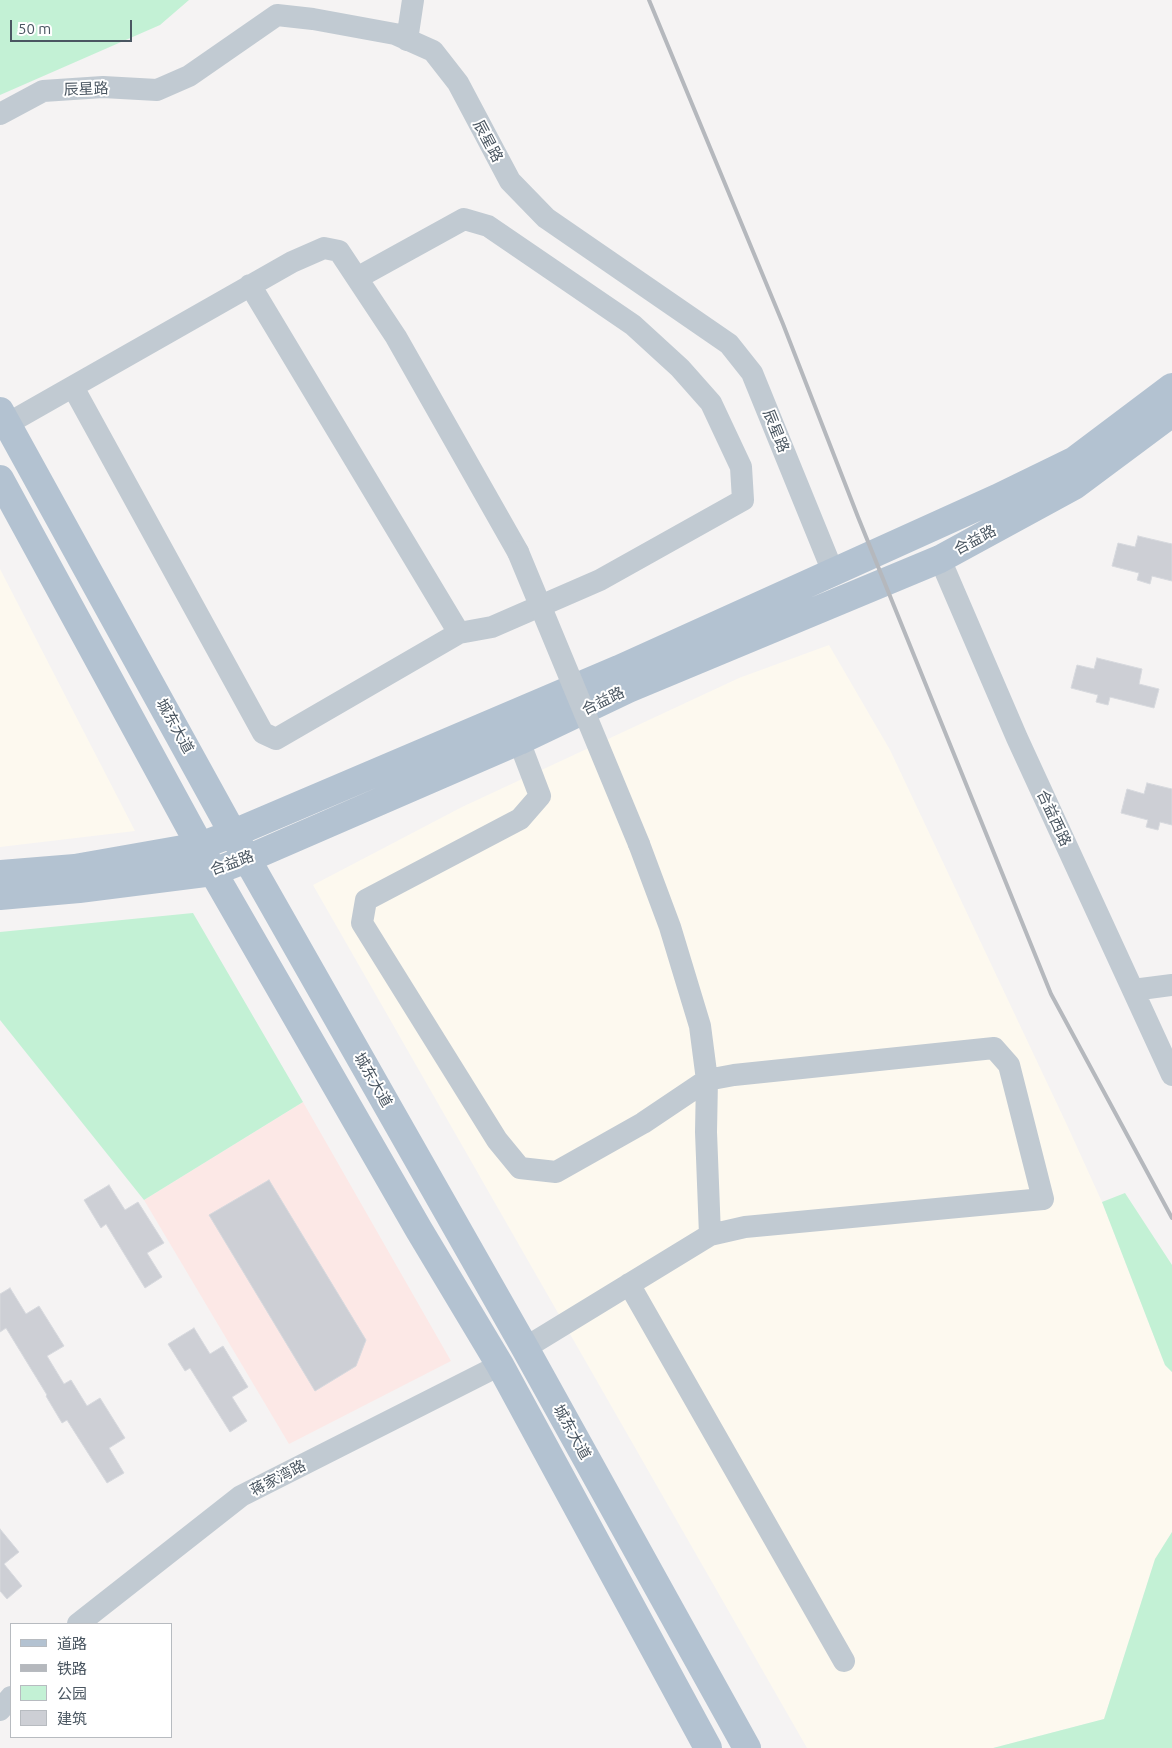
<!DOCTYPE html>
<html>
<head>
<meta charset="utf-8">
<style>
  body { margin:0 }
  #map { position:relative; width:1172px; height:1748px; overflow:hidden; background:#f5f3f3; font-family:Ubuntu,"Noto Sans SC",sans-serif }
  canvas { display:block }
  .legend { position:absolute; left:10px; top:1623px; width:162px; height:115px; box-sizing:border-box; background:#fff; border:1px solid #b7bbc0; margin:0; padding:6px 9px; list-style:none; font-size:15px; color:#4a5661 }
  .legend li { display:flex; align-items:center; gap:10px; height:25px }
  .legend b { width:25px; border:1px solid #b7bbc0 }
  .scale { position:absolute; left:10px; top:20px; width:122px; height:22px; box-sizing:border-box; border:2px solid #4a5661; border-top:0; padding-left:6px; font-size:15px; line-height:18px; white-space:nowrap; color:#4a5661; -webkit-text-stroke:4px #fff; paint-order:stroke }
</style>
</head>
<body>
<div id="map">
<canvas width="1172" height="1748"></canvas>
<ul class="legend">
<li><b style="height:6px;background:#b3c2d1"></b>道路</li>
<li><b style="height:6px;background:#b5b8bd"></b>铁路</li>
<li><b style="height:14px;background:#c3f1d5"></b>公园</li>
<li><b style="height:14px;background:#cdcfd5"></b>建筑</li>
</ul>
<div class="scale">50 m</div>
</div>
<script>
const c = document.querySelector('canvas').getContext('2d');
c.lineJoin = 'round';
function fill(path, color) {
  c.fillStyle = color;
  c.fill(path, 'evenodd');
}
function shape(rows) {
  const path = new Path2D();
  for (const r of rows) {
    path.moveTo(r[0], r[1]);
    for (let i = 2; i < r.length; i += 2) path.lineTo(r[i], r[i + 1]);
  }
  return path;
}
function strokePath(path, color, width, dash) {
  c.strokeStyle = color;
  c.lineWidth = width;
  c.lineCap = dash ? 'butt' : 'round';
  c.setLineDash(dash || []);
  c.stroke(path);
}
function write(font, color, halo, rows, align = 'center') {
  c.font = font + ' Ubuntu,"Noto Sans SC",sans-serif';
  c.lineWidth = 4;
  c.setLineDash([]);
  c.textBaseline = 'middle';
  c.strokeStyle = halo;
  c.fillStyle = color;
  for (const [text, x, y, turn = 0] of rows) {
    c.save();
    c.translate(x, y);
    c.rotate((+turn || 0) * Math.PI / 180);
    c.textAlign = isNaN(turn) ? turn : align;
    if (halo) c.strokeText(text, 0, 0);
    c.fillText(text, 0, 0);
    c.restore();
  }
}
const commercial = shape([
  [0,569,135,831,0,847],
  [829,645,890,750,1067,1125,1102,1202,1165,1365,1172,1372,1172,1532,1155,1559,1104,1719,993,1748,807,1748,313,885,462,807,739,678]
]);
const medical = shape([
  [303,1102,451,1361,289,1444,144,1200]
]);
const green = shape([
  [0,0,189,0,160,25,0,95],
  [193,913,303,1102,144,1200,0,1020,0,932],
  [1125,1193,1172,1265,1172,1372,1165,1365,1102,1202],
  [1172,1532,1172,1748,993,1748,1104,1719,1155,1559]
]);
const building = shape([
  [1138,536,1172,544,1172,581,1152,576,1150,584,1137,580,1139,573,1112,566,1118,543,1135,547,1138,536],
  [1097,658,1142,669,1139,684,1159,689,1154,708,1110,697,1108,705,1096,702,1098,695,1071,688,1077,665,1094,669,1097,658],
  [1147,783,1172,789,1172,825,1160,822,1158,830,1146,827,1148,820,1121,813,1127,789,1144,794,1147,783],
  [269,1180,366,1340,356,1366,315,1391,209,1215,269,1180],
  [109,1185,125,1210,138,1202,164,1243,147,1253,162,1277,145,1288,106,1224,101,1228,84,1200,109,1185],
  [10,1288,26,1314,39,1306,64,1346,47,1356,64,1384,71,1380,87,1406,100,1398,125,1438,109,1448,124,1473,107,1483,67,1420,62,1423,46,1396,47,1395,6,1328,0,1332,0,1294,10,1288],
  [194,1328,210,1354,223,1346,248,1387,232,1397,247,1421,230,1432,190,1368,185,1371,168,1344,194,1328],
  [0,1529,19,1552,4,1564,22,1586,7,1599,0,1591,0,1529]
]);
const minor = shape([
  [407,40,413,0],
  [0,114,43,91,103,87,157,90,189,76,277,15,313,19,395,34,433,51,458,83,510,181,546,218,729,344,752,373,833,572],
  [250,285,459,633],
  [73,387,263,733,276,739,459,633,492,627,600,580,743,500,741,467,711,403,680,368,633,325,488,226,464,219,357,278],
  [7,424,292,262,324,248,339,251,396,337,518,552],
  [940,559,1017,738,1172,1075],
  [519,741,540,796,520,819,366,900,362,923,497,1140,520,1168,556,1172,643,1123,707,1080,734,1075,994,1048,1009,1065,1043,1199,745,1227,710,1235,525,1348],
  [639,844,670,927,700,1026,707,1080,706,1132,710,1235],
  [1133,990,1172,985],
  [629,1284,844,1661],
  [78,1624,241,1496,500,1365],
  [0,1710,11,1697]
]);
const major = shape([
  [0,411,247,859,525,1348,747,1748],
  [0,479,200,846,213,872,419,1230,500,1365,708,1748],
  [0,874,75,868,200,846,234,833,619,669,997,498,1075,460,1172,387],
  [0,896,79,889,213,872,247,859,519,741,628,689,940,559,1074,486,1172,413]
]);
const rail = shape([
  [649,0,783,324,858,517,1051,994,1172,1218]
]);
const minorBridge = shape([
  [518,552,639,844]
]);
const streetNames = [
  ["辰星路",86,89,-2],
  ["辰星路",488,141,62],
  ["辰星路",776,431,68],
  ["合益路",975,540,-28],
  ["合益路",603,701,-26],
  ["城东大道",175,726,61],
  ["合益西路",1054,818,65],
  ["合益路",232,863,-20],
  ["城东大道",373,1080,60],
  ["城东大道",572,1432,61],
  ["蒋家湾路",278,1478,-27]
];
fill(commercial, '#fdf9ef');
fill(medical, '#fce8e6');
fill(green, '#c3f1d5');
fill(building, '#cdcfd5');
strokePath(building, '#d7d9de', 1);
strokePath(minor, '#c1cad2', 22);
strokePath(major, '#b3c2d1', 28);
strokePath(rail, '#b5b8bd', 4);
strokePath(minorBridge, '#c1cad2', 22);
write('15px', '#4a5661', '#fff', streetNames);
</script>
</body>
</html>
